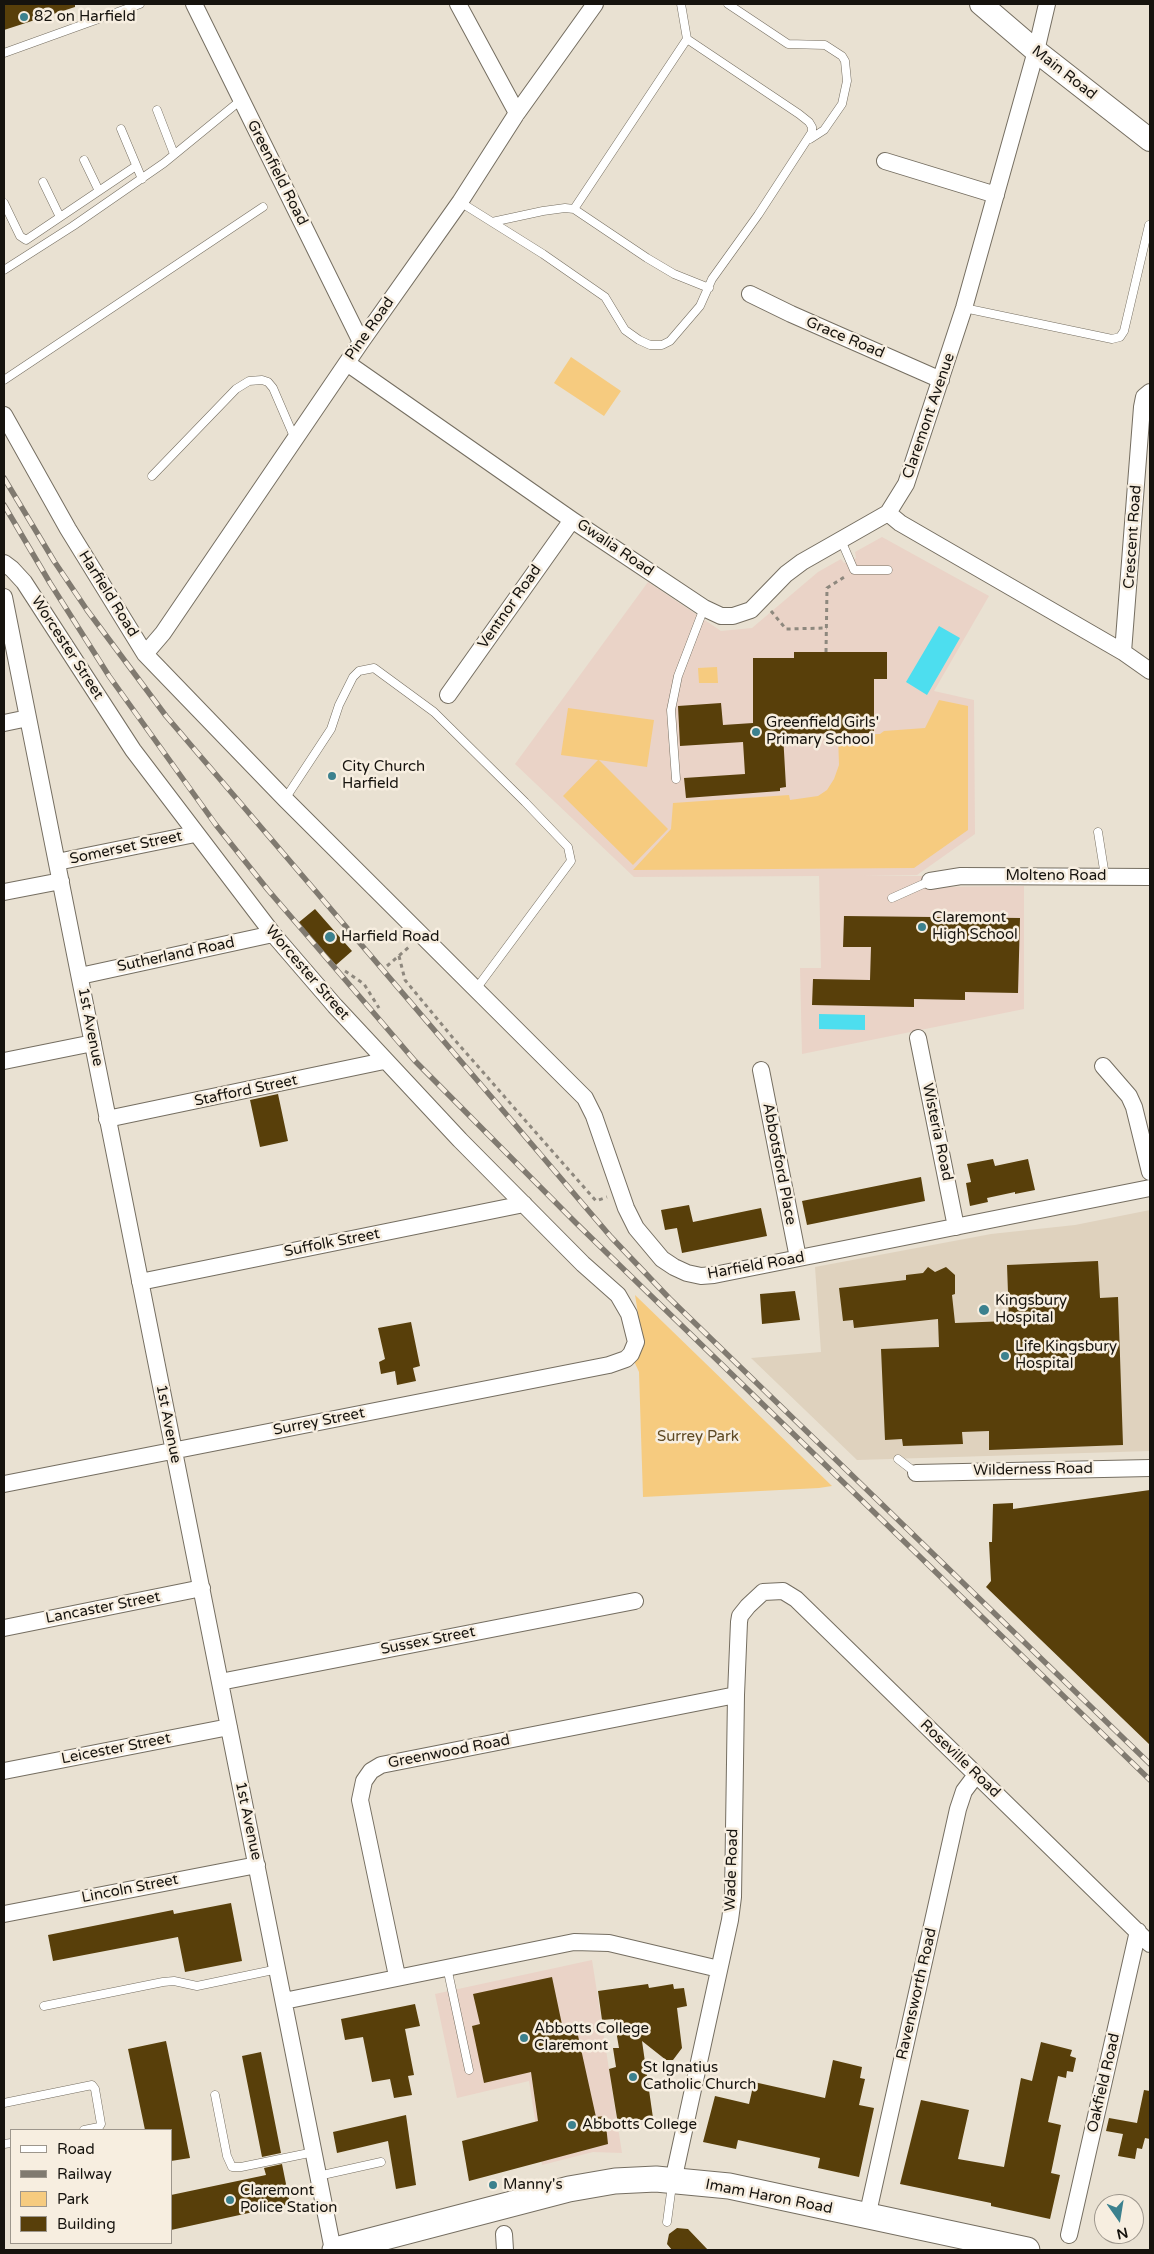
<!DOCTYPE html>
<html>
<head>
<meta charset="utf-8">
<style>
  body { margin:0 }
  #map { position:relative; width:1154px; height:2254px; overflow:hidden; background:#e9e1d2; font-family:"Varela Round",sans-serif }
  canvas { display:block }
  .frame { position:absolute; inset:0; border:5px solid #16130e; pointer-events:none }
  .legend { position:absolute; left:10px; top:2129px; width:162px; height:115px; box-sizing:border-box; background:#f7eee0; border:1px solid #9d968c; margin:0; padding:6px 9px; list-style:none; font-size:15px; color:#16130e }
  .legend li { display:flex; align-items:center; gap:10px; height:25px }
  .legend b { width:25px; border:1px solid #9d968c }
  .north { position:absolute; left:1094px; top:2194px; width:50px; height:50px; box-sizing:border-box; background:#f7eee0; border:1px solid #9d968c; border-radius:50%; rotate:167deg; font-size:14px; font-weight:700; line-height:20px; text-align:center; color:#16130e }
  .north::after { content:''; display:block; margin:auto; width:18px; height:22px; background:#3c818e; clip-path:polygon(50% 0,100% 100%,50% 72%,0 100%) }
</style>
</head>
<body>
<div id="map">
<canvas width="1154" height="2254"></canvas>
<div class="frame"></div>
<ul class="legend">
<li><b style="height:6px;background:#fff"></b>Road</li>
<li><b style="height:6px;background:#807a70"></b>Railway</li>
<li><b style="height:14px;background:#f6cb7f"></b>Park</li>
<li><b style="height:14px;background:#583f0a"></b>Building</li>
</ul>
<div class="north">N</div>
</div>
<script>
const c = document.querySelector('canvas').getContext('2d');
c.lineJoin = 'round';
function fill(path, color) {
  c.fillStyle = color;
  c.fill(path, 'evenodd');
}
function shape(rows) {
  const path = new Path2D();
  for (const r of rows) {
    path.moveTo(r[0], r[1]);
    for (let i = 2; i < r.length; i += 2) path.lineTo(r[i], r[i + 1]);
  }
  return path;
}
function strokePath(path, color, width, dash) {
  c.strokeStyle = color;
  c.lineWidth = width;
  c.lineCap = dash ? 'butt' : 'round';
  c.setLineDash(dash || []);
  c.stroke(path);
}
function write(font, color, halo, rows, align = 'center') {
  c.font = font + ' "Varela Round",sans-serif';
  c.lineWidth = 5;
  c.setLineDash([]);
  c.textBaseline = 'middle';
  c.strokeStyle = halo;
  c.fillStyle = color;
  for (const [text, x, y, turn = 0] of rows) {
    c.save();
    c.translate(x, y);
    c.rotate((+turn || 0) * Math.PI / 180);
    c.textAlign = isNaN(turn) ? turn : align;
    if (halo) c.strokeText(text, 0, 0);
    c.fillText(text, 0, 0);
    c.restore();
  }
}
const education = shape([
  [882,537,989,596,934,691,974,700,975,834,917,875,862,876,928,876,933,887,1024,886,1024,1009,802,1054,800,968,821,968,819,876,634,877,515,764,648,582,721,631,752,628,818,572,841,559,844,563,856,558,855,552],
  [592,1960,622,2153,593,2152,542,2165,529,2081,457,2098,435,1994]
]);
const medical = shape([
  [1150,1210,1150,1451,857,1460,751,1358,821,1352,815,1267,991,1234,1075,1225]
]);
const green = shape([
  [571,357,621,391,604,416,554,383],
  [717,667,718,683,699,683,698,668],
  [939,700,968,706,968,830,914,868,633,870,671,829,673,803,789,795,790,800,818,796,827,790,834,779,839,765,838,735,880,734,884,731,925,728],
  [568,708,654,720,647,767,599,760,668,829,633,865,563,796,598,760,561,755],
  [635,1295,832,1486,819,1488,643,1497,639,1372,634,1361,642,1338]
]);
const water = shape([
  [939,626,960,638,927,695,906,682],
  [819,1014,865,1015,865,1030,819,1029]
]);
const building = shape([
  [4,4,75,4,75,7,4,30],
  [794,652,887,652,887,679,874,679,874,733,783,734,786,787,780,788,780,791,686,798,684,778,745,774,743,742,680,746,678,706,721,703,723,725,753,723,753,658,794,658],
  [315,909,352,951,336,965,298,923],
  [844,916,1020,918,1018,993,965,992,965,1000,914,999,914,1007,812,1005,813,979,870,980,871,947,843,947],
  [278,1094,288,1141,260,1147,250,1100],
  [993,1159,995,1166,1028,1159,1035,1190,1015,1194,1015,1192,987,1198,988,1202,970,1206,966,1183,971,1182,967,1164],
  [921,1177,925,1201,807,1225,802,1201],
  [689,1205,693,1222,761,1208,767,1236,682,1253,677,1228,665,1230,661,1210],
  [1098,1261,1100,1298,1118,1297,1123,1445,989,1450,989,1431,962,1432,963,1444,903,1446,902,1439,885,1440,881,1349,939,1347,938,1319,854,1328,853,1320,843,1321,839,1288,906,1280,906,1275,923,1273,928,1267,935,1272,946,1267,955,1275,955,1294,952,1295,955,1323,1009,1321,1007,1265],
  [795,1291,800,1320,762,1324,760,1294],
  [411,1322,420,1366,413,1368,416,1381,397,1385,395,1371,381,1374,379,1362,385,1359,378,1328],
  [1150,1490,1150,1745,986,1587,991,1581,989,1542,992,1542,993,1504,1013,1503,1013,1509],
  [231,1903,242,1961,185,1972,178,1937,53,1961,48,1935,173,1910,174,1914],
  [552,1977,564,2034,577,2031,596,2117,605,2116,608,2144,469,2181,462,2141,538,2121,531,2072,484,2083,472,2026,480,2024,473,1994],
  [648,1984,649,1988,673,1984,674,1989,684,1988,687,2006,677,2008,682,2048,673,2060,666,2060,642,2041,653,2118,618,2124,609,2069,616,2067,613,2048,619,2048,614,2019,602,2020,598,1991],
  [415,2004,420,2026,405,2029,414,2075,408,2076,412,2095,394,2098,390,2079,372,2082,363,2037,345,2040,341,2019],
  [166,2041,190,2158,171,2161,171,2130,145,2130,128,2049],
  [1041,2042,1072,2050,1070,2056,1076,2058,1073,2072,1067,2071,1066,2078,1058,2076,1048,2122,1061,2125,1051,2173,1060,2175,1050,2219,991,2206,991,2203,900,2184,921,2100,969,2110,958,2159,1004,2167,1021,2078,1032,2081],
  [261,2052,281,2153,262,2157,242,2056],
  [833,2060,862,2067,860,2078,865,2079,859,2105,874,2108,859,2177,818,2168,820,2158,738,2140,736,2149,703,2142,715,2096,749,2104,754,2082,825,2098],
  [1144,2090,1150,2091,1150,2139,1145,2138,1142,2149,1137,2148,1135,2159,1118,2156,1123,2134,1106,2131,1109,2118,1137,2123],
  [406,2115,416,2185,396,2189,388,2141,337,2153,333,2132],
  [282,2164,290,2204,171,2230,171,2195,266,2175,264,2168],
  [677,2228,688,2229,708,2250,672,2250,667,2244,669,2234]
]);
const path = shape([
  [771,611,786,629,827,628],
  [826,652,827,588,846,576],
  [399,956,405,980,453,1038,596,1201,607,1197],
  [387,966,409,947],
  [345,971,364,984,379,1008]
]);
const service = shape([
  [728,4,788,44,825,45,842,56,845,61,847,81,842,104,824,130,810,139],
  [4,53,140,4],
  [157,110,174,154],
  [121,129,142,179],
  [84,160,99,191],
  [43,182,60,217],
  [460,202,543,254,605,297,625,330,639,340,650,345,662,345,670,341,700,306,712,279,758,215,812,132,812,127,809,122,799,114,687,39,681,4],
  [4,203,20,236,26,240,136,166],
  [574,209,687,39],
  [492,222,543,211,565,208,574,209,647,258,674,274,709,288],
  [4,270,73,226,164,163,241,100],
  [964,308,1112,339,1120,337,1124,331,1149,225],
  [4,380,263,207],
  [152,476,236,389,249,381,262,380,268,382,273,388,295,439],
  [841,540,854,570,888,570],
  [676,779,671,710,678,676,704,608],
  [285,799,331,729,339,705,353,677,359,671,374,668,434,712,525,802,568,847,571,861,476,989],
  [1098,832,1105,876],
  [892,898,930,881],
  [898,1459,916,1473],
  [447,1967,469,2070],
  [44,2006,163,1982,174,1981,197,1986,278,1969],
  [215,2095,227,2156,232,2167,241,2167,314,2152],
  [4,2103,92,2085,95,2089,101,2124,99,2127,84,2130],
  [4,2144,11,2143],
  [318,2176,381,2162],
  [667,2222,672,2185]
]);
const minor = shape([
  [194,4,361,342],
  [458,4,517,113],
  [885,161,996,195],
  [750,294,791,314,941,380],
  [347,363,572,520,704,608,721,616,733,616,751,610,786,574,802,562,888,513,906,484,964,308,1036,51,1047,4],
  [4,415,68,529,145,654,285,799,585,1098,594,1116,626,1208,636,1228,662,1259,674,1267,687,1273,701,1276,714,1275,1150,1188],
  [888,513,900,523,1123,652,1150,671],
  [4,563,12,569,24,582,133,750,273,934,335,1006,460,1140,583,1264,618,1295,629,1314,636,1342,631,1354,626,1359,609,1365,4,1484],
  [4,597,333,2250],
  [1123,652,1142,407,1144,397,1150,392],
  [145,654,163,633,361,342,460,202,517,113,595,4],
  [448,695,572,520],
  [4,723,28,718],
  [57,862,195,834],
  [930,881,961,876,1150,877],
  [4,892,61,881],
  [80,976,273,934],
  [918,1038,956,1227],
  [4,1061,93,1043],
  [1103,1066,1129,1096,1134,1107,1150,1172],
  [761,1070,798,1258],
  [107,1119,384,1061],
  [140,1282,524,1204],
  [916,1473,1150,1468],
  [4,1628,202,1588],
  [220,1682,635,1601],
  [4,1771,229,1727],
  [4,1914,257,1865],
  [397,1976,360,1800,364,1781,371,1771,381,1765,736,1695],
  [284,2001,574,1942,609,1943,719,1969],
  [673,2181,730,1920,733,1897,736,1695,739,1622,740,1616,748,1606,763,1592,783,1591,796,1599,1150,1944],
  [867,2217,958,1809,964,1791,976,1775],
  [504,2234,505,2250],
  [1069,2235,1138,1931]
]);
const secondary = shape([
  [981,4,1036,51,1150,140]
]);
const primary = shape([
  [335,2250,569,2189,615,2181,656,2179,729,2186,1027,2250]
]);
const rail = shape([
  [4,478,54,561,87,610,166,716,611,1237,669,1298,1150,1764],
  [4,505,50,583,109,676,216,825,268,890,415,1061,576,1223,1150,1780]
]);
const markers = [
  [24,17,5,"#3c818e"],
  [756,732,5,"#3c818e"],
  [332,776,5,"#3c818e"],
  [922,927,5,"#3c818e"],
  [330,937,6,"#3c818e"],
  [984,1310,6,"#3c818e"],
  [1005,1356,5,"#3c818e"],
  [524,2038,5,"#3c818e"],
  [633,2077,5,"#3c818e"],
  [572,2125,5,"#3c818e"],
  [493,2185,5,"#3c818e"],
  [230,2200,5,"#3c818e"]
];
const poiNames = [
  ["82 on Harfield",34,17],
  ["Greenfield Girls'",766,723],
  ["Primary School",766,740],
  ["City Church",342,767],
  ["Harfield",342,784],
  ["Claremont",932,918],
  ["High School",932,935],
  ["Harfield Road",341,937],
  ["Kingsbury",995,1301],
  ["Hospital",995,1318],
  ["Life Kingsbury",1015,1347],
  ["Hospital",1015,1364],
  ["Abbotts College",534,2029],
  ["Claremont",534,2046],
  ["St Ignatius",643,2068],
  ["Catholic Church",643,2085],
  ["Abbotts College",582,2125],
  ["Manny's",503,2185],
  ["Claremont",240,2191],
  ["Police Station",240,2208]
];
const streetNames = [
  ["Main Road",1064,73,38],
  ["Greenfield Road",277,173,63],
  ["Pine Road",370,329,-55],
  ["Grace Road",845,338,23],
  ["Claremont Avenue",929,416,-71],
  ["Crescent Road",1133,537,-86],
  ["Gwalia Road",615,548,34],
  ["Harfield Road",108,594,58],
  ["Ventnor Road",510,607,-55],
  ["Worcester Street",67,648,57],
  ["Somerset Street",126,848,-12],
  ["Molteno Road",1056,876],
  ["Sutherland Road",176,955,-12],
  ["Worcester Street",307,973,49],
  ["1st Avenue",90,1027,79],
  ["Stafford Street",246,1091,-12],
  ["Wisteria Road",937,1132,78],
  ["Abbotsford Place",779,1164,79],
  ["Suffolk Street",332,1243,-11],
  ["Harfield Road",756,1266,-10],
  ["Surrey Street",319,1422,-11],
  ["1st Avenue",168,1424,79],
  ["Wilderness Road",1033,1470,-1],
  ["Lancaster Street",103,1608,-11],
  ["Sussex Street",428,1641,-11],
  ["Leicester Street",116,1749,-11],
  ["Greenwood Road",449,1752,-11],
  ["Roseville Road",960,1759,44],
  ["1st Avenue",248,1821,78],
  ["Wade Road",732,1870,-88],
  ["Lincoln Street",130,1889,-11],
  ["Ravensworth Road",917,1994,-77],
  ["Oakfield Road",1104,2083,-77],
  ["Imam Haron Road",769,2197,11]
];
const parkNames = [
  ["Surrey Park",698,1437]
];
fill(education, '#ead3c7');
fill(medical, '#dfd2be');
fill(green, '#f6cb7f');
fill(water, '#4ddeef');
fill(building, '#583f0a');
strokePath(service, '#756e61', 9);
strokePath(minor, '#756e61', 18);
strokePath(secondary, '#756e61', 24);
strokePath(primary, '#756e61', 27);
strokePath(path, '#8e887e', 3, [4, 4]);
strokePath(service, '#fff', 8);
strokePath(minor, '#fff', 16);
strokePath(secondary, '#fff', 22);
strokePath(primary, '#fff', 25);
strokePath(rail, '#807a70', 5.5);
strokePath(rail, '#f7eee0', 4, [11]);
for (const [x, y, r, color] of markers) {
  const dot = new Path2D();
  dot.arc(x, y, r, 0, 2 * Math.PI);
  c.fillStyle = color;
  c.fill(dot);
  strokePath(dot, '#f7eee0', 2);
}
write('15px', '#16130e', '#f7eee0', poiNames, 'left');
write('15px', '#16130e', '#f7eee0', streetNames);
write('15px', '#5d4822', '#f7eee0', parkNames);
</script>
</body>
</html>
